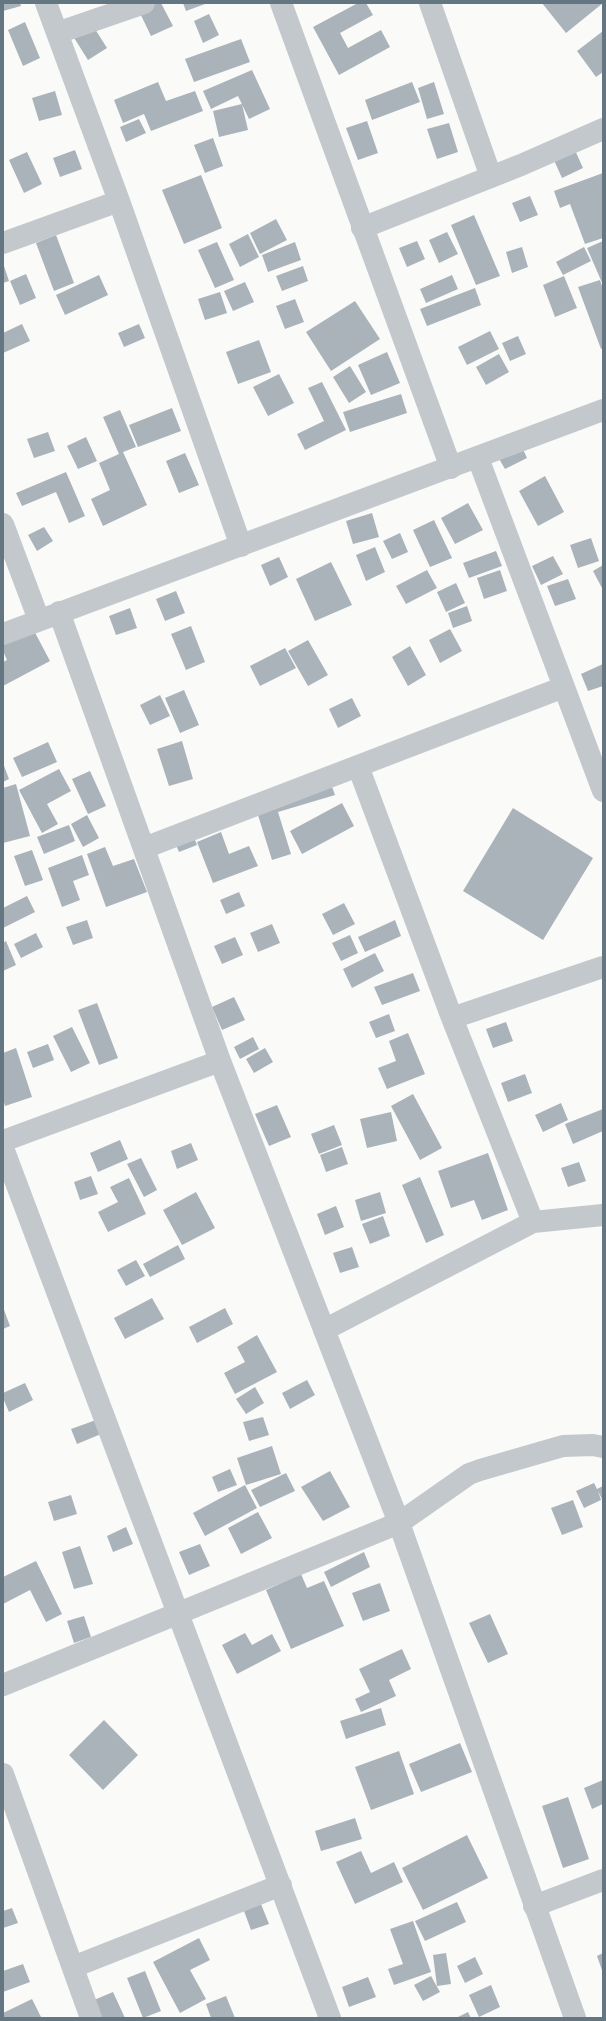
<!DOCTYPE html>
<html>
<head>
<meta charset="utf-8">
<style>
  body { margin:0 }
  #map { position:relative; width:606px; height:2021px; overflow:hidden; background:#fafaf8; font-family:"Public Sans",sans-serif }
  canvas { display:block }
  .frame { position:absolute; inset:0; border:4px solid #657683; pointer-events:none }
</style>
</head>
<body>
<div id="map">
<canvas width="606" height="2021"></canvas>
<div class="frame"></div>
</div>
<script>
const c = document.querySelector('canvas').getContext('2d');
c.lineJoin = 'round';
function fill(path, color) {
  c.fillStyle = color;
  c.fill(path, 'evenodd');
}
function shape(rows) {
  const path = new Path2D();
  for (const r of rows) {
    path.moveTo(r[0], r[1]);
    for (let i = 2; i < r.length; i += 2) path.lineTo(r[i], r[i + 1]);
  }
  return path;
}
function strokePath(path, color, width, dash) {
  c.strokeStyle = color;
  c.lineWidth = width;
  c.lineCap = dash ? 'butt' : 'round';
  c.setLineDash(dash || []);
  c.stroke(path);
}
const building = shape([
  [3,3,20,3,21,6,3,11],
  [151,3,161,3,173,26,151,36,138,9],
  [183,3,204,3,205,4,186,11],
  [358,3,366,3,373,15,340,33,348,48,381,30,390,47,339,75,313,27],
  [542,3,603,3,566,33],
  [209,14,219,35,203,43,194,21],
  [90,21,107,48,88,60,71,33],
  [25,22,40,58,23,66,8,30],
  [603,31,603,72,596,77,577,51],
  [241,39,250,62,194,82,185,59],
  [252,70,270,109,249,119,238,96,211,109,203,91],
  [158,82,166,101,195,91,203,111,151,131,144,114,123,123,114,100],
  [412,82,420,102,372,120,365,100],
  [434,82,444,114,427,119,418,88],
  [55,91,62,115,39,121,32,98],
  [242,104,248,130,219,137,213,111],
  [139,119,146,133,126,142,120,127],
  [367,121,378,153,358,160,346,128],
  [449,123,458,152,437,159,427,129],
  [213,138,223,166,205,173,194,145],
  [574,148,583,168,562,178,553,158],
  [75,150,82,169,60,177,53,158],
  [27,152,42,184,24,193,9,160],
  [603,173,603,238,585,244,570,204,560,208,554,191],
  [201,175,222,228,184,244,162,190],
  [530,196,538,215,520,222,512,203],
  [474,215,500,276,476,285,451,225],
  [276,219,287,240,260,254,250,233],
  [447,232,458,254,439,263,429,240],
  [248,234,259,257,240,267,229,244],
  [56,235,74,283,54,291,36,243],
  [417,241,425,259,407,267,399,248],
  [603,241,603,285,587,248],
  [217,242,234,280,215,288,198,250],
  [295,242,301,260,268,272,262,255],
  [522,247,528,267,512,273,506,252],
  [584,247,591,261,563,275,556,262],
  [3,263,9,281,3,283],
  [303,266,308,281,282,291,276,276],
  [26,274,36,298,20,305,10,281],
  [99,275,108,295,65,315,56,295],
  [452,275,458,289,426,303,420,289],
  [564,276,577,308,555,317,543,285],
  [600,280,603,289,603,348,601,349,578,287],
  [245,282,254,302,233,311,224,291],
  [475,288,481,305,427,326,420,309],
  [220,292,227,313,205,320,198,299],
  [295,299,304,322,285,329,276,306],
  [355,301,380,339,331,371,306,332],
  [22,324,30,341,3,353,3,333],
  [139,324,145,338,124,347,118,333],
  [490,331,499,349,467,365,458,347],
  [518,336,526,354,510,361,502,343],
  [259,340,271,372,238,384,226,352],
  [387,352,400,383,371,395,358,365],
  [499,354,509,372,486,385,476,367],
  [350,366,366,392,349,403,333,377],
  [279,374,294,403,268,416,253,387],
  [322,382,346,430,305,450,297,434,324,421,308,388],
  [401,394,407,413,350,432,343,412],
  [172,408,181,431,138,447,129,425],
  [120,410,136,447,123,452,147,505,103,526,91,499,110,490,99,463,119,454,103,417],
  [48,432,55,451,34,458,27,439],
  [86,437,97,461,78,469,67,446],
  [521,445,527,458,505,469,498,457],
  [185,453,199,485,179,493,166,461],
  [66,472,85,516,69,523,56,492,22,506,16,493],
  [545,476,564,512,538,526,519,491],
  [468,503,483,530,455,544,441,518],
  [372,513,379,537,353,544,346,521],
  [434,520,452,558,430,567,413,530],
  [44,527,53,541,37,551,28,535],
  [400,533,408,552,392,559,383,541],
  [591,538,599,561,578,568,570,545],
  [375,547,385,572,366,581,356,555],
  [496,551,502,566,469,578,463,563],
  [553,556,563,574,541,585,532,566],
  [279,557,288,577,270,586,261,565],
  [331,562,352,605,315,621,296,579],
  [603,565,603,590,593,571],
  [427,570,437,588,406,604,396,586],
  [500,570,507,591,484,599,477,578],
  [568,579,576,599,555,606,547,586],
  [456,583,465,603,446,612,437,592],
  [176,591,185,613,165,621,156,599],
  [467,606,472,621,453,628,448,613],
  [130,608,137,628,116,635,109,616],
  [31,625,50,661,3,686,3,662,7,660,3,651,3,640],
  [191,626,205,662,186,670,171,634],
  [450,629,462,651,440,663,429,640],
  [308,640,328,675,308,686,288,651],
  [410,646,426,675,408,686,392,657],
  [285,648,296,668,260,686,250,666],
  [603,664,603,686,588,691,581,674],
  [184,690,199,725,180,733,165,698],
  [160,695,170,716,150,725,140,705],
  [352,698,361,716,338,728,329,709],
  [182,741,193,779,169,786,157,749],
  [48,742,57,762,22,777,13,758],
  [3,763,9,779,3,782],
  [59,769,71,791,47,804,58,824,42,833,19,790],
  [90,771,106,806,88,814,72,779],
  [328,776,335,795,278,812,291,854,272,860,253,799],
  [16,784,30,836,3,843,3,788],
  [342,803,354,826,302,854,290,831],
  [513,808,593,858,543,940,463,891],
  [87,815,99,838,83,847,71,824],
  [69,825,75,841,44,854,37,837],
  [189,825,197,845,179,852,171,833],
  [221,832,229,854,249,846,258,866,213,883,197,842],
  [105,847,113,866,134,859,147,892,106,907,87,854],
  [32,850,43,880,25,886,14,856],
  [82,855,89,875,73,881,80,900,62,907,48,868],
  [239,892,245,906,226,914,220,900],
  [27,896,35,912,3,928,3,908],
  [344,903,355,924,333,935,322,914],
  [87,920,93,938,73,945,66,927],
  [395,920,401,936,365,952,358,937],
  [272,924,280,943,258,952,250,933],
  [36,933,43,947,21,958,14,944],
  [350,935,358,953,341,961,332,943],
  [235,937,243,955,222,964,214,946],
  [6,941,16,965,3,971,3,943],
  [375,953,384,971,352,988,343,969],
  [413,973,420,991,382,1005,374,987],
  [234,997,245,1020,222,1030,212,1007],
  [97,1003,118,1058,99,1065,78,1010],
  [389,1014,395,1031,376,1038,369,1022],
  [506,1022,513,1041,493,1048,486,1029],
  [72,1027,90,1063,71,1072,53,1036],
  [408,1033,425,1074,387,1089,378,1068,396,1061,389,1041],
  [253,1037,259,1049,240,1059,234,1047],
  [48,1044,54,1060,33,1068,27,1052],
  [16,1048,32,1097,5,1106,3,1099,3,1053],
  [265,1048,273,1062,254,1073,246,1059],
  [525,1074,532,1093,508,1102,501,1083],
  [413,1094,442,1148,420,1160,391,1106],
  [561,1103,568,1120,543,1132,535,1115],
  [277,1105,291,1137,269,1146,255,1114],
  [603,1109,603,1131,573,1144,565,1124],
  [391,1112,397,1141,367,1148,360,1119],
  [334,1125,342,1145,319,1154,311,1134],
  [120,1140,128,1159,98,1172,90,1153],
  [191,1143,198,1160,177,1169,171,1151],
  [342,1147,348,1164,326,1172,320,1155],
  [488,1153,508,1210,482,1220,474,1200,451,1208,438,1171],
  [141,1158,157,1190,144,1197,127,1164],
  [579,1162,586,1181,568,1187,561,1168],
  [91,1176,98,1194,80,1200,74,1182],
  [420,1177,444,1235,426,1243,402,1185],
  [129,1178,146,1214,108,1232,98,1212,118,1202,110,1187],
  [196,1192,215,1228,182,1245,163,1210],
  [380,1192,386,1213,361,1221,355,1200],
  [336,1206,344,1227,325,1235,317,1214],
  [383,1216,390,1236,370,1244,362,1224],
  [178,1245,185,1259,150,1277,143,1264],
  [352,1247,359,1267,340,1273,333,1253],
  [136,1260,145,1276,126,1286,117,1270],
  [152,1298,164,1319,125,1339,114,1318],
  [3,1307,10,1326,3,1329],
  [225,1308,233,1324,197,1343,189,1327],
  [257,1335,277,1372,235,1394,224,1373,245,1362,237,1347],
  [307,1380,315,1395,290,1409,282,1393],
  [25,1383,33,1400,9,1412,3,1398,3,1393],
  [255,1387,264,1403,246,1414,236,1399],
  [263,1417,269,1435,249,1441,243,1422],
  [96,1420,101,1434,77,1444,71,1429],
  [272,1446,281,1474,246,1485,237,1458],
  [230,1469,237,1485,218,1492,212,1477],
  [330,1471,350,1507,323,1521,301,1487],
  [286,1473,295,1491,260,1507,251,1490],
  [594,1483,597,1489,603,1486,603,1501,598,1491,601,1500,584,1508,576,1491],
  [245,1485,257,1508,205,1536,193,1513],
  [71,1495,77,1514,54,1521,48,1502],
  [573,1500,583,1527,562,1535,551,1508],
  [258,1512,272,1538,241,1554,228,1528],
  [126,1527,133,1544,113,1552,107,1536],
  [200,1544,210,1566,189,1575,179,1552],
  [80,1546,93,1584,74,1589,62,1552],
  [364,1552,370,1567,331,1587,324,1572],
  [36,1561,62,1614,46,1622,30,1590,3,1604,3,1577],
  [301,1574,307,1588,324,1581,344,1626,291,1649,266,1590],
  [380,1583,390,1611,363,1621,352,1593],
  [490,1614,508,1654,488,1663,469,1623],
  [84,1616,91,1637,74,1643,67,1621],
  [245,1633,252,1645,272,1634,281,1651,237,1674,222,1645],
  [402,1649,411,1669,389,1680,396,1696,361,1712,355,1699,370,1692,359,1669],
  [381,1708,386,1725,346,1739,340,1721],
  [104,1720,138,1755,103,1790,69,1755],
  [460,1743,472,1772,421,1792,409,1764],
  [399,1751,414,1794,371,1810,355,1767],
  [603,1780,603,1804,592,1809,584,1788],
  [568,1797,589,1859,563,1868,542,1806],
  [355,1818,362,1839,321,1851,315,1831],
  [467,1835,488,1878,423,1910,402,1868],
  [361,1851,371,1873,394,1862,403,1882,355,1904,336,1862],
  [457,1902,466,1922,425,1941,415,1921],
  [261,1904,269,1924,251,1930,244,1911],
  [12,1908,18,1923,3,1928,3,1911],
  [413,1921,431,1972,394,1985,388,1969,403,1964,390,1929],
  [199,1938,210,1960,190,1970,206,1999,180,2013,153,1962],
  [446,1953,451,1984,437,1986,433,1955],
  [603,1953,603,1973,597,1956],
  [475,1957,483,1974,465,1983,457,1966],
  [23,1964,30,1982,3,1992,3,1971],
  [145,1971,161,2011,143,2018,127,1978],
  [431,1976,440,1992,423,2001,414,1985],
  [368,1977,376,1997,349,2007,342,1987],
  [491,1985,500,2007,479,2017,469,1995],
  [113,1992,125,2018,102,2018,94,2000],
  [226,1996,235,2018,211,2018,206,2004],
  [32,1999,41,2017,3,2018,3,2013],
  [468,2012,471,2018,456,2018]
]);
const minor = shape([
  [46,3,119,201,241,546],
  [281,3,451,468],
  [430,3,491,177],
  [57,33,144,3],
  [362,228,521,165,603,129],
  [3,243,119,201],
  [478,458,603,791],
  [3,524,39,620],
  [59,612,220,1061,399,1523,575,2018],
  [3,634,603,410],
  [358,766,452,1018,533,1222],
  [144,848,564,687],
  [452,1018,603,967],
  [3,1141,220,1061],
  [3,1148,330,2018],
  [324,1330,533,1222,603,1215],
  [3,1685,399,1523,469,1474,480,1470,563,1446,593,1445,603,1447],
  [3,1774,91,2018],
  [534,1906,603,1880],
  [73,1967,281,1885]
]);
fill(building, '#aab3b9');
strokePath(minor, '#c3c8cc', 22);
</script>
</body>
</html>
